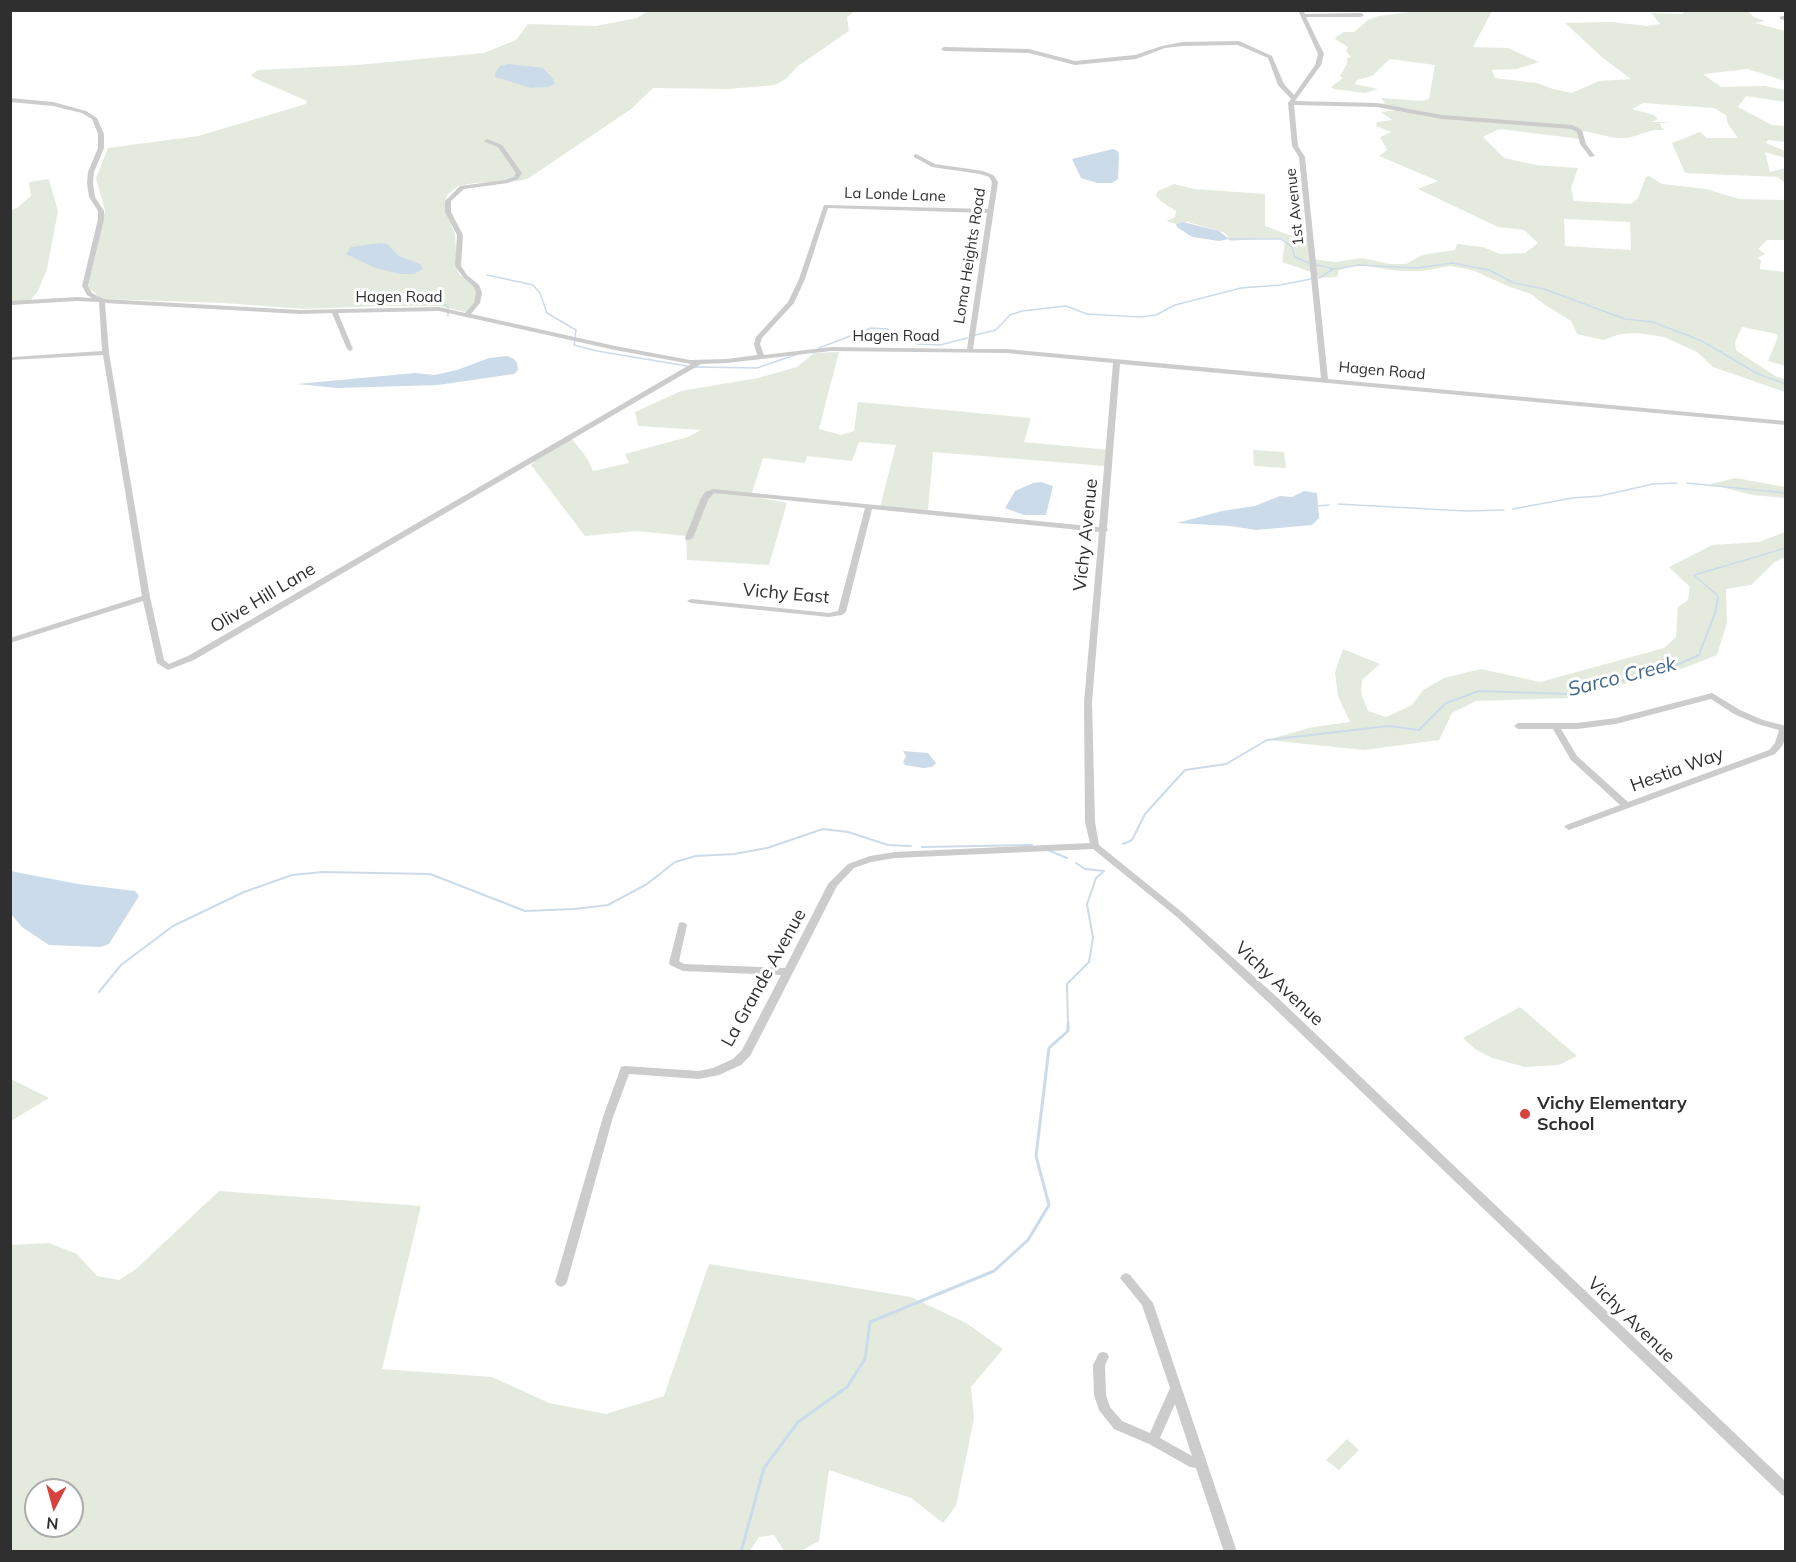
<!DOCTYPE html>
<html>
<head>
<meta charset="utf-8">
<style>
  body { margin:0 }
  #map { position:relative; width:1796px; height:1562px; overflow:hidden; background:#fff; font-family:Mulish,sans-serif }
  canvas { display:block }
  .frame { position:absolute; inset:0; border:12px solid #2f2f2f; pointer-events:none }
  .north { position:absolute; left:24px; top:1478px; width:60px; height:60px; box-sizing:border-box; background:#fff; border:2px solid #acacac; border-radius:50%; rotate:186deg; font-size:16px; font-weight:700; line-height:24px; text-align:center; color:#2f2f2f }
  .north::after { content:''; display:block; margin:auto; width:21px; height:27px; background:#d84340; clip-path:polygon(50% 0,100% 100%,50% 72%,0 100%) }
</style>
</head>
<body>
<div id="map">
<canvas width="1796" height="1562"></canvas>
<div class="frame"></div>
<div class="north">N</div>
</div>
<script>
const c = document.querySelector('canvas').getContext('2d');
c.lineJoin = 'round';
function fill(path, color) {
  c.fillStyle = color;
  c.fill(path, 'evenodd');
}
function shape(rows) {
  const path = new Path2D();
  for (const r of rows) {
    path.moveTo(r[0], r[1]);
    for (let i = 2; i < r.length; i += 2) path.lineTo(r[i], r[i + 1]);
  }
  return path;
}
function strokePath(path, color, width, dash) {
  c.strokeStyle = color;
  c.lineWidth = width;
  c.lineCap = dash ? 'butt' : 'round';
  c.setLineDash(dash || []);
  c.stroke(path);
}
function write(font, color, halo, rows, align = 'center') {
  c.font = font + ' Mulish,sans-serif';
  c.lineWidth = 6;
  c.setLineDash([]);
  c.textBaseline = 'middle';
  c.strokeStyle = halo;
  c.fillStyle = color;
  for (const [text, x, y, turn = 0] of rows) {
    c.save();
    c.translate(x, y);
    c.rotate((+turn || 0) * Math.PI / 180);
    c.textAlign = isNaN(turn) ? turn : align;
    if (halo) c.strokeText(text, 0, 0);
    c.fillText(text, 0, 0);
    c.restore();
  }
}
const green = shape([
  [1684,10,1747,11,1754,17,1765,21,1755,23,1785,31,1785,81,1748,69,1703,74,1721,87,1765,86,1785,90,1785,102,1746,96,1738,107,1772,125,1785,126,1785,142,1768,140,1766,143,1785,151,1785,158,1765,152,1770,172,1785,168,1785,183,1778,177,1685,173,1672,143,1700,132,1707,138,1738,138,1728,124,1726,115,1714,108,1643,103,1632,109,1654,115,1658,119,1651,122,1674,122,1660,123,1661,127,1665,130,1654,130,1628,138,1615,138,1580,130,1581,139,1499,129,1483,137,1504,158,1536,165,1578,168,1571,188,1574,201,1631,204,1638,198,1646,177,1649,176,1662,184,1706,189,1739,199,1785,200,1785,240,1767,240,1758,249,1765,254,1757,258,1761,260,1760,269,1785,272,1785,366,1768,361,1778,337,1777,334,1742,327,1735,342,1736,350,1743,355,1777,377,1785,379,1785,392,1713,367,1697,352,1664,337,1638,333,1620,334,1604,340,1577,334,1571,321,1545,305,1531,294,1510,287,1472,270,1450,266,1422,271,1399,271,1359,265,1339,270,1337,277,1319,278,1314,273,1282,262,1285,241,1281,239,1264,238,1231,241,1225,233,1209,228,1187,222,1176,224,1166,221,1175,217,1176,211,1162,202,1156,196,1158,191,1174,184,1194,189,1265,194,1265,226,1289,235,1311,237,1313,259,1335,262,1362,258,1390,264,1406,264,1422,255,1455,250,1457,244,1483,247,1500,254,1525,253,1538,243,1524,230,1498,227,1418,189,1438,181,1379,156,1387,150,1380,137,1391,132,1376,126,1377,122,1392,120,1381,112,1398,110,1379,104,1385,103,1381,98,1423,101,1429,99,1435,65,1390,59,1372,76,1357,80,1355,84,1378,89,1365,93,1334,89,1331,87,1343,78,1340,76,1347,64,1347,58,1351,57,1346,51,1348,47,1335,39,1337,36,1344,32,1354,32,1368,20,1378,16,1419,11,1492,11,1473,47,1508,48,1539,62,1517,69,1492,70,1495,78,1537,83,1553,89,1572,93,1599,81,1631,79,1603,58,1565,23,1611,22,1647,26,1660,24,1651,13,1683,14],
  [1564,219,1630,222,1631,250,1565,246],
  [648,11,855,11,847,17,849,31,798,66,786,79,775,85,728,89,653,88,631,109,529,178,519,181,475,183,458,186,447,195,445,203,446,212,455,234,457,270,460,275,474,285,478,296,472,307,465,312,439,306,380,306,304,309,224,303,102,299,88,287,105,211,96,178,108,148,198,136,306,104,307,101,254,78,251,75,258,70,358,65,484,53,516,40,528,24,596,26,637,18],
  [49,179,58,211,47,269,38,291,28,303,11,305,11,210,17,208,31,196,29,182],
  [839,352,819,429,841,435,854,431,858,402,1031,418,1024,442,1109,450,1105,466,933,452,928,510,880,507,896,445,859,442,852,461,807,456,805,463,763,458,751,496,787,503,769,565,687,560,686,536,637,531,585,536,531,465,546,451,572,439,587,458,593,471,629,463,625,454,688,437,701,430,638,426,635,412,681,391,758,378,797,367,814,353],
  [1253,450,1284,452,1286,468,1254,466],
  [1736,478,1785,487,1785,498,1752,495,1710,484],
  [1785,532,1785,557,1775,562,1751,585,1726,589,1727,623,1717,655,1684,668,1570,698,1476,701,1452,713,1439,740,1364,750,1267,740,1313,727,1350,722,1338,696,1335,672,1343,649,1380,664,1362,680,1361,693,1368,711,1386,717,1412,705,1423,690,1444,678,1481,669,1540,682,1664,648,1676,637,1678,607,1688,600,1690,587,1669,567,1712,545,1759,542],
  [1520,1007,1577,1056,1559,1065,1525,1067,1492,1058,1475,1049,1463,1038],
  [11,1079,49,1098,11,1121],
  [219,1191,421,1206,382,1369,492,1377,549,1403,606,1414,664,1396,709,1264,911,1297,966,1323,1003,1349,971,1387,974,1419,956,1506,943,1523,911,1498,829,1470,819,1541,801,1551,784,1551,774,1535,759,1537,749,1552,11,1551,11,1245,49,1243,77,1254,97,1276,119,1280,135,1270],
  [36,1490,72,1490,72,1526,36,1526],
  [1347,1439,1359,1450,1339,1470,1326,1460]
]);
const water = shape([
  [509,64,543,68,553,79,555,84,548,87,531,88,495,77,495,73,500,66],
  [1113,149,1118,151,1119,155,1118,179,1112,183,1097,183,1081,178,1072,159],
  [1183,222,1219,231,1229,239,1219,241,1192,237,1177,227,1176,224],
  [380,243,387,244,399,256,420,264,423,269,414,274,400,274,375,268,346,254,351,247],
  [507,356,514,359,517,363,518,370,514,374,438,385,337,388,297,384,415,373,435,375,457,370,489,358],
  [1041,482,1053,486,1046,515,1024,515,1005,508,1015,491,1033,483],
  [1304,491,1317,493,1319,518,1312,525,1256,530,1230,526,1177,523,1222,511,1255,506,1280,496,1292,497],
  [903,751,928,753,936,763,932,767,923,768,905,765,903,762,906,756],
  [10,871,78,884,135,891,139,896,109,944,100,947,49,945,22,927,11,914]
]);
const streamFar2 = shape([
  [1229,239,1281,239,1292,247,1295,257,1309,263],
  [1317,265,1334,269,1359,265,1417,268,1452,263,1489,270,1514,283,1544,289,1625,319,1653,322,1702,341,1758,374,1786,384],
  [487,275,533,285,540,293,547,313,576,330,575,337],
  [1319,278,1333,269],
  [444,304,448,307,448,316],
  [975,335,996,330,1010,315,1022,311,1066,306,1087,314,1140,317,1156,315,1175,305,1241,288,1280,285,1311,279],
  [575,341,574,345,597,351,687,366],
  [819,348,871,328,887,329,918,344,940,345,967,338],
  [695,367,757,368,795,355],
  [1687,483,1786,493],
  [1338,504,1466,511,1504,510],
  [1317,506,1329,505],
  [1513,509,1572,498,1600,496,1653,484,1677,483],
  [1717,600,1718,596,1694,575,1786,548]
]);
const streamFar1 = shape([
  [1123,844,1132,840,1145,814,1185,770,1226,764,1267,740,1389,726,1419,730,1446,703,1479,691,1567,694,1668,669,1699,655,1715,613,1718,598],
  [922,847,1032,845],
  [1048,850,1067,858],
  [1076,863,1085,869,1104,871],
  [99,992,121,965,173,926,244,892,292,875,323,872,430,874,525,911,575,909,608,905,647,884,675,862,696,856,734,854,767,848,823,829,848,832,888,845,911,846],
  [1068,1024,1067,984,1089,962,1093,938,1087,904,1096,878,1104,871]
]);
const stream = shape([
  [741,1552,764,1468,798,1422,847,1387,865,1359,870,1322,994,1271,1028,1240,1049,1205,1036,1156,1049,1048,1068,1031,1068,1023]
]);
const minor = shape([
  [1298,10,1303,10,1305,14,1361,13,1364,15,1361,17,1306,17,1324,54,1321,65,1295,101,1377,103,1442,115,1572,125,1582,130,1586,144,1595,156,1590,157,1580,144,1577,132,1571,129,1442,119,1377,107,1294,105,1298,146,1305,157,1328,379,1786,421,1786,425,1120,364,1107,528,1108,530,1106,532,1092,702,1095,822,1099,845,1183,913,1278,998,1786,1482,1786,1497,1782,1495,1270,1004,1177,917,1093,849,895,858,871,862,854,868,837,886,762,1033,750,1056,741,1065,719,1075,699,1079,629,1074,613,1117,567,1282,565,1285,561,1287,557,1285,555,1282,603,1117,621,1067,625,1066,699,1071,713,1068,733,1059,742,1050,781,975,683,971,670,965,669,963,679,923,682,922,685,923,687,925,679,961,684,964,785,968,828,884,848,864,870,856,895,852,1090,843,1085,822,1084,702,1099,532,872,509,846,612,842,615,829,617,691,603,687,601,691,599,829,613,838,611,865,508,714,493,708,500,693,538,689,540,686,540,685,538,700,500,705,492,713,489,1099,527,1113,363,1006,353,831,351,727,363,701,364,194,660,168,670,157,663,143,601,10,643,10,638,142,596,103,355,10,360,11,358,13,357,102,351,99,302,77,301,10,305,10,301,77,297,92,298,87,295,82,286,98,219,98,211,89,197,87,183,88,172,98,148,98,134,92,119,82,113,53,106,10,102,10,98,53,102,86,111,97,118,104,134,104,148,94,172,93,183,95,197,104,211,104,219,88,286,92,293,104,299,300,310,439,307,465,313,474,303,476,293,474,287,463,277,455,266,457,235,445,212,445,201,460,186,505,180,514,177,516,173,498,147,485,142,484,141,487,139,502,145,522,173,518,179,508,183,464,189,451,201,451,212,463,235,461,266,467,275,479,285,482,293,480,303,471,314,615,346,690,360,727,359,757,355,754,344,756,337,788,302,799,279,824,205,988,209,992,182,989,177,980,174,932,167,914,157,914,155,916,154,935,164,983,171,993,175,998,182,973,349,1006,349,1321,378,1299,157,1292,146,1288,103,1291,99,1278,85,1268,58,1238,45,1182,46,1165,48,1136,59,1075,65,1029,53,944,51,941,49,944,47,1029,49,1075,61,1135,55,1162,46,1182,42,1239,41,1272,56,1284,84,1294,95,1315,65,1318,54,1298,10],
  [828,208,987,213,967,349,831,347,764,355,760,344,762,338,794,303,805,279,828,208],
  [105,303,300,314,332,313,347,349,350,351,353,349,338,313,439,311,615,350,691,364,188,656,169,664,164,660,150,597,109,353,105,303],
  [1782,16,1786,16,1786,20,1780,19,1780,17,1782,16],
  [1712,693,1740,710,1763,720,1786,726,1786,738,1782,746,1775,754,1569,830,1564,827,1566,825,1620,805,1571,760,1553,729,1518,729,1514,726,1518,723,1577,723,1616,718,1712,693],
  [1711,699,1734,714,1757,724,1779,730,1775,743,1769,750,1628,802,1577,756,1561,729,1577,729,1616,724,1711,699],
  [1126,1273,1130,1275,1153,1303,1237,1552,1224,1552,1196,1468,1190,1467,1149,1444,1114,1429,1099,1410,1094,1395,1093,1365,1099,1353,1103,1352,1107,1353,1109,1357,1105,1365,1106,1395,1110,1407,1122,1421,1150,1433,1170,1388,1142,1305,1120,1278,1122,1275,1126,1273],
  [1175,1404,1192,1456,1160,1438,1175,1404]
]);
const markers = [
  [1525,1114,6,"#d84340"]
];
const farStreetnames = [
  ["La Londe Lane",895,195,2],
  ["1st Avenue",1295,207,-96],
  ["Loma Heights Road",970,256,-81],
  ["Hagen Road",399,297],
  ["Hagen Road",896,336],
  ["Hagen Road",1382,371,5]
];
const streetNames = [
  ["Vichy Avenue",1086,535,-84],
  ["Vichy East",786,594,5],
  ["Olive Hill Lane",263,598,-31],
  ["Hestia Way",1677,770,-20],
  ["La Grande Avenue",764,978,-61],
  ["Vichy Avenue",1279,984,43],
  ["Vichy Avenue",1631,1320,44]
];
const poiNames = [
  ["Vichy Elementary",1537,1104],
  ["School",1537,1125]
];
const waterNames = [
  ["Sarco Creek",1622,677,-14]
];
fill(green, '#e4ebde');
fill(water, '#ccdbe9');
strokePath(streamFar2, '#ccdbe9', 1.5);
strokePath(streamFar1, '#ccdbe9', 2);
strokePath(stream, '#ccdbe9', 3);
fill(minor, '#ccc');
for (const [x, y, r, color] of markers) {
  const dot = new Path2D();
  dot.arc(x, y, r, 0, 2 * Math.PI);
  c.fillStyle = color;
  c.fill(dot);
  strokePath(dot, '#fff', 2);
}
write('15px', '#2f2f2f', '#fff', farStreetnames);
write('18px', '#2f2f2f', '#fff', streetNames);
write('bold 18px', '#2f2f2f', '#fff', poiNames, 'left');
write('italic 20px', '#43688b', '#fff', waterNames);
</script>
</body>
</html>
